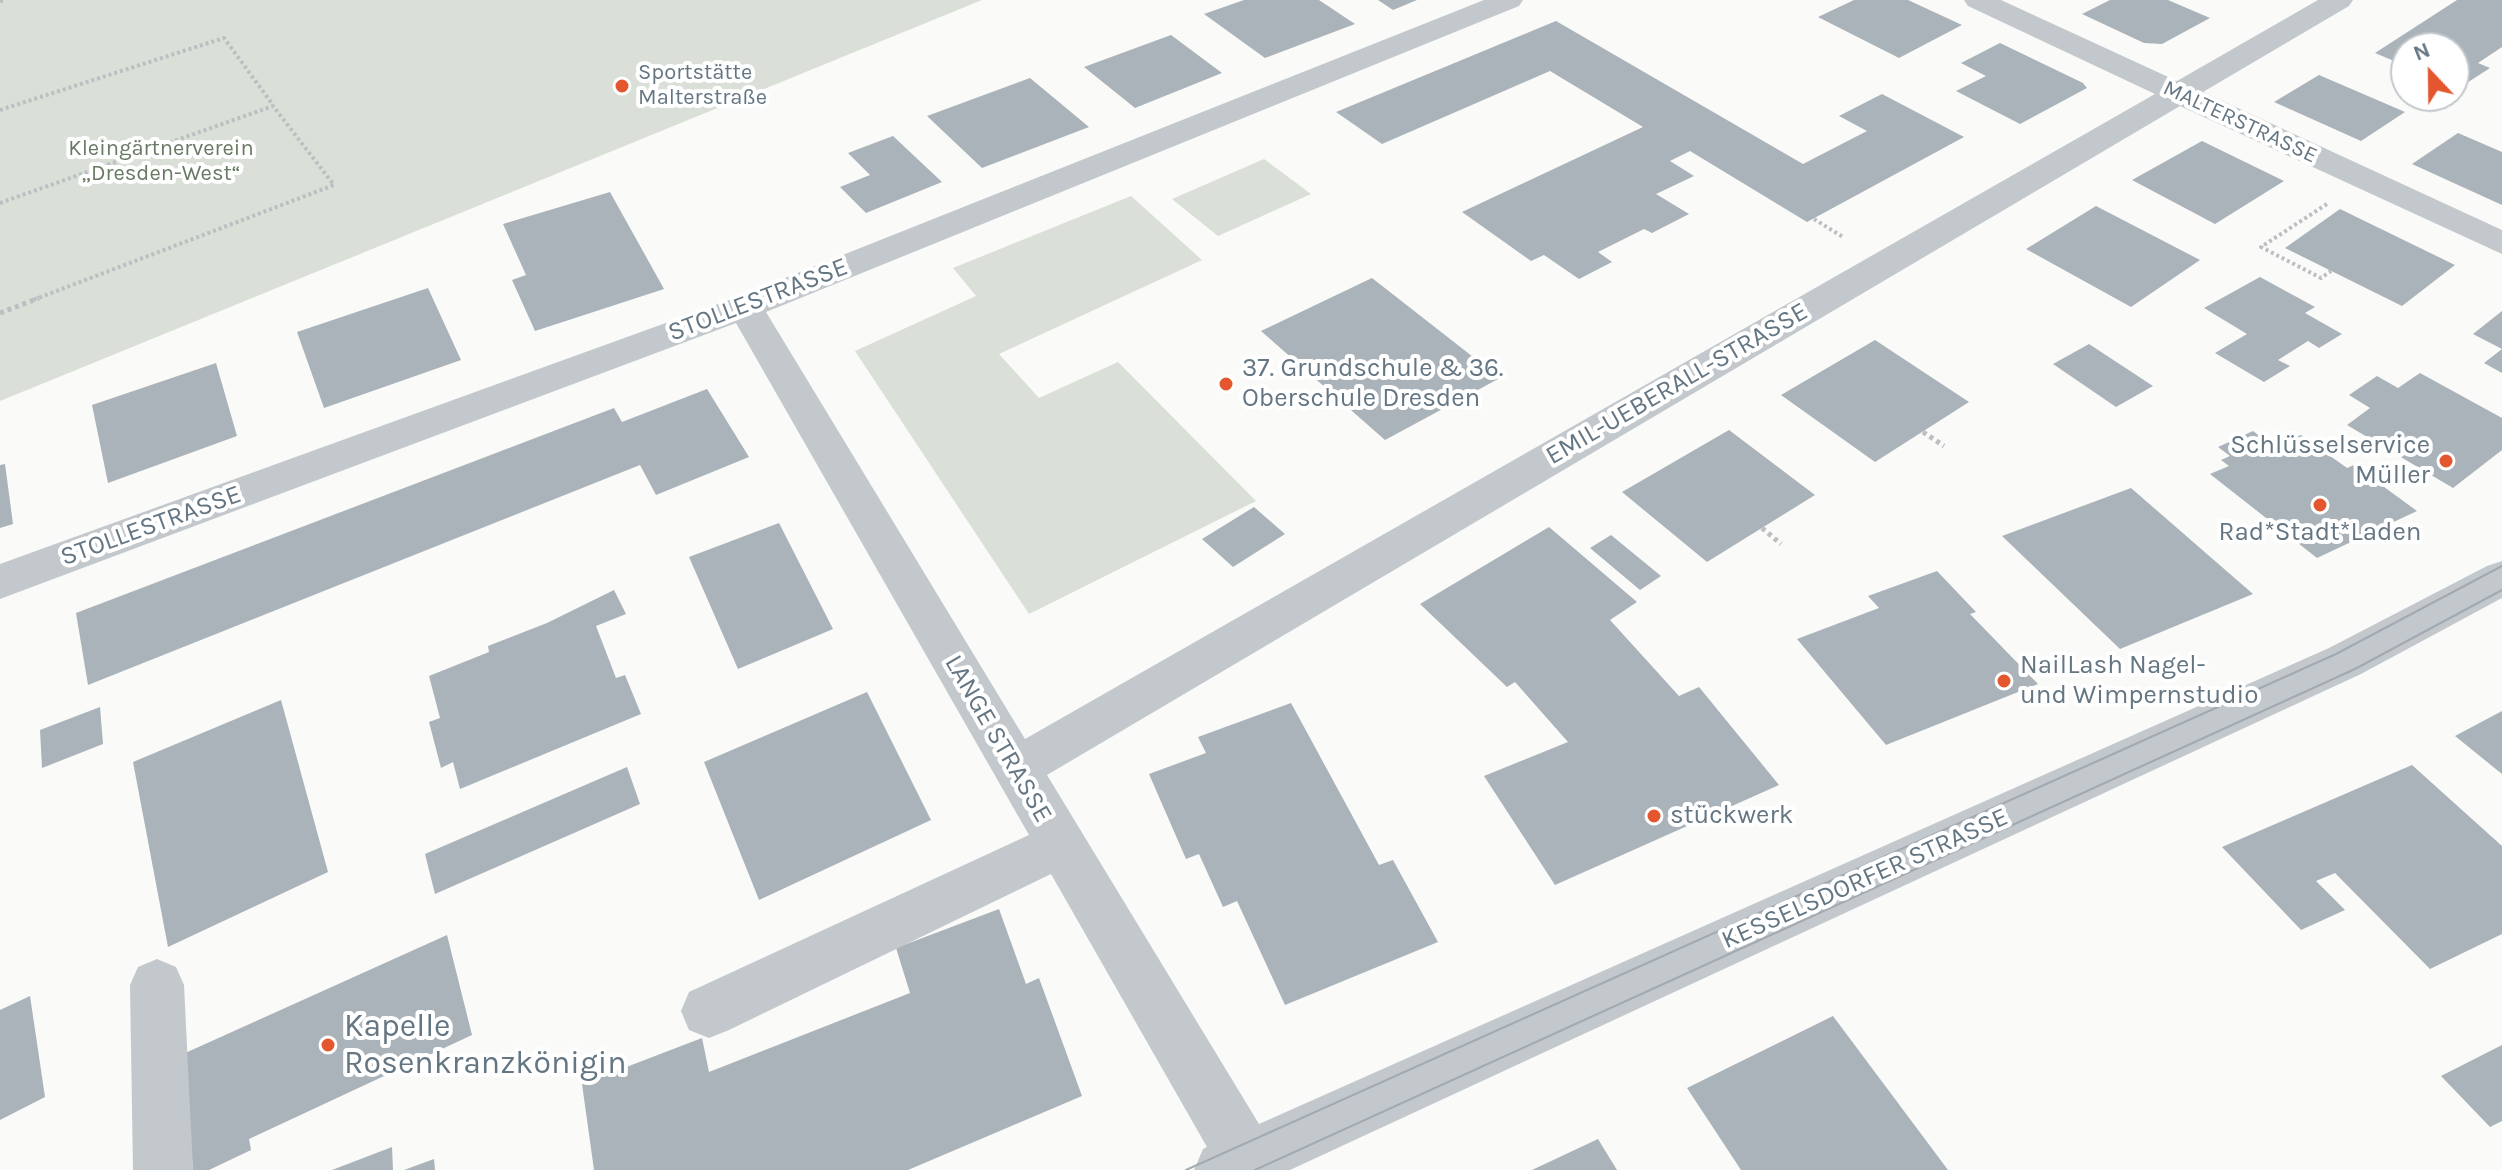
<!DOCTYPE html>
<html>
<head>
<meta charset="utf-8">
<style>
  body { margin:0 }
  #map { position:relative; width:2502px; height:1170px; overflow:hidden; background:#fafaf8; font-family:Karla,sans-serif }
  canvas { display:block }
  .north { position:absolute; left:2390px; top:32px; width:80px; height:80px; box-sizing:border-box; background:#fff; border:2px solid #c1c8cd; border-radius:50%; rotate:338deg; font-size:22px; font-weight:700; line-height:32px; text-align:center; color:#657683 }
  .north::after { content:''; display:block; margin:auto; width:28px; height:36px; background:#e4572e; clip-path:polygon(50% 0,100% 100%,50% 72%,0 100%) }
</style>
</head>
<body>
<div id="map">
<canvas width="2502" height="1170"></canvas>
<div class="north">N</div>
</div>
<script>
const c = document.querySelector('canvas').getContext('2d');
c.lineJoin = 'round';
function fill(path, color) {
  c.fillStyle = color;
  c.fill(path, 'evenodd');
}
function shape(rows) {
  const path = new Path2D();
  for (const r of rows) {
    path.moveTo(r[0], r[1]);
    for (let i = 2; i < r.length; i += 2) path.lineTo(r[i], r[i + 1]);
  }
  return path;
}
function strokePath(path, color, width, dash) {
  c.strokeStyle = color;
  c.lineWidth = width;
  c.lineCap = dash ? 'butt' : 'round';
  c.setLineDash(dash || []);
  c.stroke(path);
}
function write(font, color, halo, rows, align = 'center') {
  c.font = font + ' Karla,sans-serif';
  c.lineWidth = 8;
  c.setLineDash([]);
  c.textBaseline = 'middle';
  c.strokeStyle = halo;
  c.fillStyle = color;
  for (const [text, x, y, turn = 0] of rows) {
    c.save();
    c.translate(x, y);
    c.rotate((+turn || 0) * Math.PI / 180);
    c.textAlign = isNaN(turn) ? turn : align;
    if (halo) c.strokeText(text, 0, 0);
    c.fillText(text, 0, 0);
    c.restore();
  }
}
const green = shape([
  [0,0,982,0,0,401],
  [1264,159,1311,194,1218,236,1172,199],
  [1131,196,1202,260,999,354,1039,398,1118,362,1256,501,1029,614,855,351,976,296,953,268]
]);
const building = shape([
  [1244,0,1319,0,1355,24,1265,58,1204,14],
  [1378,0,1417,0,1393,10],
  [1854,0,1908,0,1962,25,1899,58,1818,17],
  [2110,0,2168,0,2210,18,2162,44,2144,43,2082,14],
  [2457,0,2502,0,2502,47,2478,63,2490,68,2459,88,2454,86,2454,48,2406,48,2406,66,2375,53],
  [1556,21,1803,164,1867,131,1839,116,1882,94,1964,137,1807,222,1690,151,1670,161,1694,176,1656,194,1689,214,1652,233,1644,229,1598,252,1612,262,1579,279,1544,255,1531,261,1462,212,1643,127,1550,71,1382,144,1336,112],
  [1171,35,1222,73,1135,108,1084,67],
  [2000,43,2083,83,2087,88,2020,124,1956,91,1986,76,1961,63],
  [2319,75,2405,112,2361,141,2274,102],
  [1030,78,1089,127,982,168,927,116],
  [2458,133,2502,152,2502,205,2412,164],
  [893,136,942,182,866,213,840,187,870,175,848,153],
  [2202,141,2284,181,2215,224,2132,180],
  [610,192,664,289,535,331,512,280,526,275,503,224],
  [2096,206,2200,260,2131,307,2026,249],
  [2340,209,2455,265,2402,306,2285,248],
  [2260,277,2315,307,2305,313,2342,334,2319,348,2308,341,2278,360,2290,366,2264,382,2215,353,2247,334,2204,308],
  [1372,278,1500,378,1385,440,1261,331],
  [428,288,461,360,324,408,297,332],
  [2502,311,2502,349,2473,334],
  [1875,340,1969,402,1875,462,1781,395],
  [2089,344,2153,386,2116,407,2053,364],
  [2502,349,2502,373,2484,363],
  [216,363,237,436,108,483,92,405],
  [2420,373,2502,418,2502,450,2453,488,2347,425,2370,408,2349,395,2377,376,2398,388],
  [707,389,749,457,656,495,640,465,88,685,76,613,614,408,622,422],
  [1729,430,1815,495,1707,562,1622,492],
  [2253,431,2266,441,2275,437,2283,443,2301,435,2347,468,2354,465,2417,511,2317,558,2210,474,2229,466,2221,460,2230,456,2218,447],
  [5,464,13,524,0,528,0,465],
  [2131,488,2253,594,2120,649,2002,536],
  [1254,507,1285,534,1233,567,1202,539],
  [779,523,833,629,738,669,689,557],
  [1549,527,1637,602,1610,620,1679,696,1699,687,1779,785,1555,885,1484,776,1568,742,1515,682,1507,687,1420,604],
  [1611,535,1661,576,1640,590,1590,548],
  [1937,571,1976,612,1970,614,2038,684,1886,745,1797,639,1879,608,1868,596],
  [614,590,626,614,596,626,616,678,625,675,641,714,460,789,453,762,441,768,429,722,440,718,429,676,489,652,488,646,547,623],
  [867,692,931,820,759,900,704,762],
  [281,700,328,872,168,947,133,762],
  [1291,703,1379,865,1393,860,1438,942,1285,1005,1237,901,1223,907,1199,854,1186,859,1149,774,1206,753,1198,737],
  [100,707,103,744,42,768,40,730],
  [2502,711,2502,774,2455,736],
  [2412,765,2502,846,2502,934,2430,969,2335,873,2316,881,2345,910,2301,930,2222,847],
  [627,767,640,804,435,894,425,854],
  [999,909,1026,984,1039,978,1082,1096,908,1170,594,1170,582,1084,702,1038,709,1072,910,993,896,948],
  [447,935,472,1035,249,1139,251,1150,209,1170,193,1170,183,1054],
  [30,996,45,1097,0,1120,0,1010],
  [1833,1016,1948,1170,1741,1170,1687,1088],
  [2502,1045,2502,1121,2490,1127,2441,1076],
  [1598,1139,1617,1170,1532,1170],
  [392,1147,393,1170,332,1170],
  [434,1159,435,1170,404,1170]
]);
const pathFar1 = shape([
  [0,1,4,0],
  [0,110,224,38,273,105],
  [0,203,273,106,334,185,33,300],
  [2327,204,2261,247,2321,278,2331,271],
  [1814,219,1843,237]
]);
const path = shape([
  [0,313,39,298],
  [1923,432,1944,446],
  [1762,528,1781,544]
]);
const minor = shape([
  [1484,0,1523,0,1519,6,766,312,1025,739,2155,94,1968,6,1964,0,2001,0,2177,81,2318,0,2353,0,2349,6,2203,92,2502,230,2502,254,2180,106,1047,775,1259,1124,2329,648,2487,566,2502,561,2502,598,2361,674,1290,1170,1194,1170,1203,1149,1207,1147,1051,874,729,1030,709,1038,689,1030,681,1011,689,992,1029,835,736,323,0,599,0,564,732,299,1484,0],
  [157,959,176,967,184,985,193,1170,133,1170,130,985,138,967,157,959]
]);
const tram = shape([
  [1186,1170,2336,654,2502,566],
  [1255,1170,2355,669,2502,590]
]);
const markers = [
  [622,86,8,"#e4572e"],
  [1226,384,8,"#e4572e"],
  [2446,461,8,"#e4572e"],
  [2320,505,8,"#e4572e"],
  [2004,681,8,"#e4572e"],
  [1654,816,8,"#e4572e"],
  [328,1045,8,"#e4572e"]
];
const farPoinames = [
  ["Sportstätte",638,73],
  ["Malterstraße",638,98]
];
const farStreetnames = [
  ["MALTERSTRASSE",2240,122,25]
];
const farParknames = [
  ["Kleingärtnerverein",161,149],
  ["„Dresden-West“",161,174]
];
const streetNames = [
  ["STOLLESTRASSE",758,300,-21],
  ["EMIL-UEBERALL-STRASSE",1677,384,-30],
  ["STOLLESTRASSE",151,526,-20],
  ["LANGE STRASSE",998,739,60],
  ["KESSELSDORFER STRASSE",1865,879,-24]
];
const poiNames = [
  ["37. Grundschule & 36.",1242,369],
  ["Oberschule Dresden",1242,399],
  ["Schlüsselservice",2430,446,"right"],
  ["Müller",2430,476,"right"],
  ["Rad*Stadt*Laden",2320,533,"center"],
  ["NailLash Nagel-",2020,666],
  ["und Wimpernstudio",2020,696],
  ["stückwerk",1670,816]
];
const nearPoinames = [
  ["Kapelle",344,1027],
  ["Rosenkranzkönigin",344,1064]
];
fill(green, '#dadfd7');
fill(building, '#aab3b9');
strokePath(pathFar1, '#bbbfc2', 4, [3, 3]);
strokePath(path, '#bbbfc2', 5, [4, 4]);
fill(minor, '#c3c8cc');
strokePath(tram, '#a2aab0', 2);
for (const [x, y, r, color] of markers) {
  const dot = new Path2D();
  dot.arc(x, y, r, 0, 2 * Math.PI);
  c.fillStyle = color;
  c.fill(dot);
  strokePath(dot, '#fff', 3);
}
write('22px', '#657683', '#fff', farPoinames, 'left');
write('22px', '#657683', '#fff', farStreetnames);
write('22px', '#687a64', '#fff', farParknames);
write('26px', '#657683', '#fff', streetNames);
write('26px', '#657683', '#fff', poiNames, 'left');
write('32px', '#657683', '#fff', nearPoinames, 'left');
</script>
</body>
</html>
